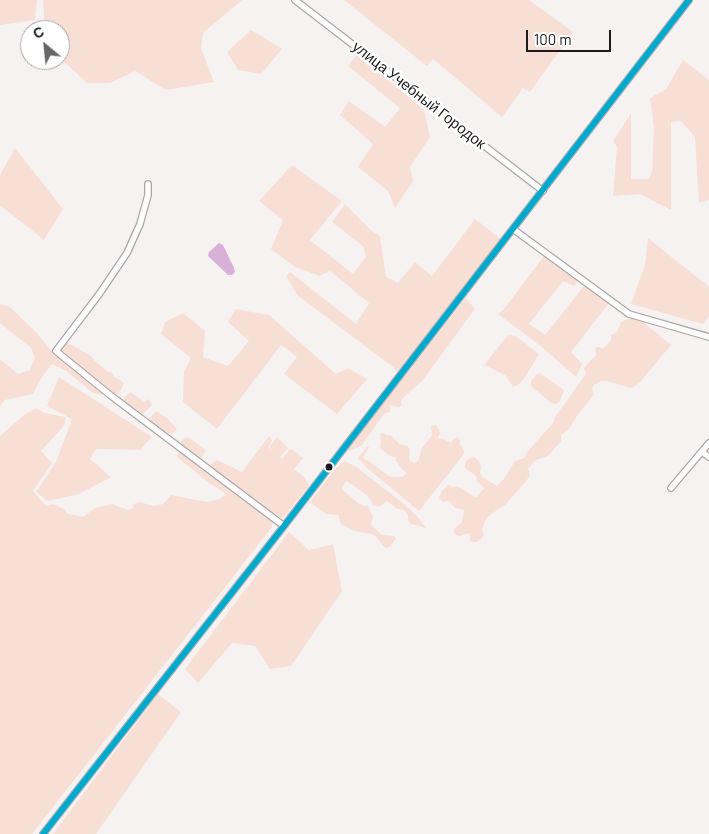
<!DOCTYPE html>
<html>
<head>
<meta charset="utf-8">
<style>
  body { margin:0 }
  #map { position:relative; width:709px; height:834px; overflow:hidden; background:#f6f2f2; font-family:Barlow,sans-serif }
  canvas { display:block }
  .north { position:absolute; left:20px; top:20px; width:50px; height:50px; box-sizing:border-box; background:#fff; border:1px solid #a5a3a4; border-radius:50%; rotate:332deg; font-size:14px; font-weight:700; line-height:20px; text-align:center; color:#1d1a1b }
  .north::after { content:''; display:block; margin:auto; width:18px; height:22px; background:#696666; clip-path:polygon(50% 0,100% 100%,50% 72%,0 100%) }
  .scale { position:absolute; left:526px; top:30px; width:85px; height:22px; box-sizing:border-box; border:2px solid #1d1a1b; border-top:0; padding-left:6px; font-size:15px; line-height:18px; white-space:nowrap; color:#1d1a1b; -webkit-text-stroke:4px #fff; paint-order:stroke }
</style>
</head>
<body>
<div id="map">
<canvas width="709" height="834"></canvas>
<div class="north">С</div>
<div class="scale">100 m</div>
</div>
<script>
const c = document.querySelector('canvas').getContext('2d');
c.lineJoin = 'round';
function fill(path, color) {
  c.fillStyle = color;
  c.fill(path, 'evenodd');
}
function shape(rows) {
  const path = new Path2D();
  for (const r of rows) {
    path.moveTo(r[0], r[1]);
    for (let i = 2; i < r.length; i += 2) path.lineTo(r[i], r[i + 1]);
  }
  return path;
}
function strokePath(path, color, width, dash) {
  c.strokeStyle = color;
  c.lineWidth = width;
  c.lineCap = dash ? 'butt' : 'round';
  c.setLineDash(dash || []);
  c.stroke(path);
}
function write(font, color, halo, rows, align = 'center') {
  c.font = font + ' Barlow,sans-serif';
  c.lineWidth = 5;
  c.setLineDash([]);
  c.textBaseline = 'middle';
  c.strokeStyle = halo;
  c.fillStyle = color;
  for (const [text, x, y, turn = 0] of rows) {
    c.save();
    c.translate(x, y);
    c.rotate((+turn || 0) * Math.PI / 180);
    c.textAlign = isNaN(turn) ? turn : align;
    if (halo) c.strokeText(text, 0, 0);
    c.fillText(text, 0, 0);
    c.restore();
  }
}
const green = shape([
  [0,0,37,0,35,20,0,25],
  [43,0,242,0,203,33,201,48,214,82,166,90,135,71,110,83,87,83,60,58,60,30,45,30],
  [344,0,529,0,573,32,530,92,523,88,502,117,433,59,427,66],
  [251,30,282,49,261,74,238,70,227,52],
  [357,54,424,110,430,137,410,167,413,181,395,208,388,191,358,167,373,144,340,115,349,101,385,127,400,108,348,66],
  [683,60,709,80,709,200,699,203,695,137,681,121,671,122,671,210,640,194,613,196,617,147,613,141,631,113,631,179,649,179,652,172,654,128,650,98,666,89],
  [15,148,63,209,44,240,0,205,0,175],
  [292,165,342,201,310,240,353,274,366,257,363,246,332,222,345,204,372,231,380,236,386,277,398,283,415,262,432,276,475,219,501,239,398,371,297,295,286,276,290,272,356,324,369,303,330,271,320,276,295,267,271,249,283,220,259,201],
  [648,238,709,287,709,316,703,324,631,304,645,265],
  [544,256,578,280,574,286,563,281,529,324,545,335,584,286,609,303,571,352,582,364,576,377,543,348,498,314,504,309],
  [466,298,475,309,422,381,403,398,401,402,402,405,399,407,390,405,390,412,384,414,362,445,350,451,348,450,348,448],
  [0,304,10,307,37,333,48,347,102,391,102,395,93,393,66,371,52,364,42,377,33,394,5,400,0,406,0,359,18,374,30,370,35,358,31,348,0,323],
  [235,309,269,315,336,374,348,368,367,379,337,414,284,374,297,357,281,345,217,429,183,402,184,372,191,358,161,334,165,322,183,313,205,331,203,357,228,366,249,341,228,322],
  [630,318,643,322,671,345,641,381,634,387,630,388,607,381,601,381,594,385,592,389,594,394,577,416,569,429,561,435,561,441,548,456,536,460,528,469,530,475,527,480,506,504,490,515,485,521,482,530,484,535,481,539,477,542,472,542,470,541,470,534,468,533,460,536,456,535,454,533,454,529,462,522,464,510,455,508,449,501,442,502,439,498,442,491,448,485,453,487,456,486,463,489,476,498,484,488,477,481,476,476,465,468,465,463,468,459,474,457,479,461,481,466,480,473,482,477,497,486,503,480,515,461,524,458,527,452,554,422,555,417,586,374,584,368,596,355,595,349,597,347,604,348,611,340,611,335,617,332,621,322],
  [508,335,516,336,539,354,524,379,519,384,513,387,505,375,484,365],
  [66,342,91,356,94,360,108,372,112,373,114,377,122,381,124,384,119,393,115,394,61,352,60,349,64,343],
  [540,373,564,390,559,403,554,404,550,402,531,386,531,381,537,374],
  [59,377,152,437,140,450,96,449,90,459,111,477,79,494,48,501,36,492,56,462,72,419,47,406],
  [130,392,145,402,147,399,150,401,152,405,143,414,128,405,123,399],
  [36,408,45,413,66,417,64,426,41,451,52,463,33,491,46,506,53,504,64,509,68,514,83,517,95,508,112,504,128,510,133,508,134,504,139,502,154,506,163,504,171,495,207,502,220,499,226,494,208,482,177,457,178,453,183,453,232,489,243,499,269,519,272,522,272,527,32,834,0,834,0,436,25,414],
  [156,411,167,418,177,429,173,433,169,434,151,422,150,418],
  [436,425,440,432,438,439,442,438,451,443,453,439,457,437,460,440,460,444,464,451,464,454,419,511,367,468,358,458,367,446,369,447,368,449,363,457,390,477,402,477,407,473,402,469,396,461,396,457,390,456,380,448,381,443,380,434,384,433,386,435,391,435,399,444,407,446,410,449,409,459,413,463,418,461,422,448,432,435,431,426],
  [269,436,272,440,268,448,273,452,269,448,277,437,288,448,280,457,282,459,290,449,292,449,303,458,294,469,303,476,309,485,285,516,281,518,275,513,271,514,212,467,211,464,217,460,242,472],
  [186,437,190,438,206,451,201,458,181,444,181,441],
  [344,461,355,466,404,504,419,518,426,528,411,524,408,521,408,515,404,510,397,509,387,501,378,507,373,505,370,499,365,494,347,481,344,484,342,489,358,503,364,506,368,506,373,517,371,524,372,526,382,535,394,536,396,539,389,547,386,548,383,546,376,537,372,534,354,531,341,524,338,515,326,514,310,502,334,470],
  [289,532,309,550,333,544,342,591,291,666,270,669,255,646,232,643,198,683,185,669],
  [158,694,181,712,96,834,53,834]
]);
const water = shape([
  [219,243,223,245,234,268,235,272,232,275,228,275,208,256,209,252]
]);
const minor = shape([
  [295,0,543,191],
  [148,184,148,195,140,224,127,253,100,293,56,351,110,395,284,526],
  [513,229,629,314,709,337],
  [702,452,709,457],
  [671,488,709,443],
  [43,834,284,526,689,0]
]);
const bus1 = shape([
  [43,834,284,526,689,0]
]);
const markers = [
  [329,467,4.5,"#1d1a1b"]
];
const streetNames = [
  ["улица Учебный Городок",419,95,38]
];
fill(green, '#f8dfd5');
fill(water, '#d9b0d7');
strokePath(minor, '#aba7a8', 8);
strokePath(minor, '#fefdfd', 5.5);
strokePath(bus1, '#00a9ce', 6);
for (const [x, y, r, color] of markers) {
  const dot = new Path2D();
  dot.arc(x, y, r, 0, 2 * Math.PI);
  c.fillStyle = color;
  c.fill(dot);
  strokePath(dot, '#fff', 2);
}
write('15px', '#1d1a1b', '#fff', streetNames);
</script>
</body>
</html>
